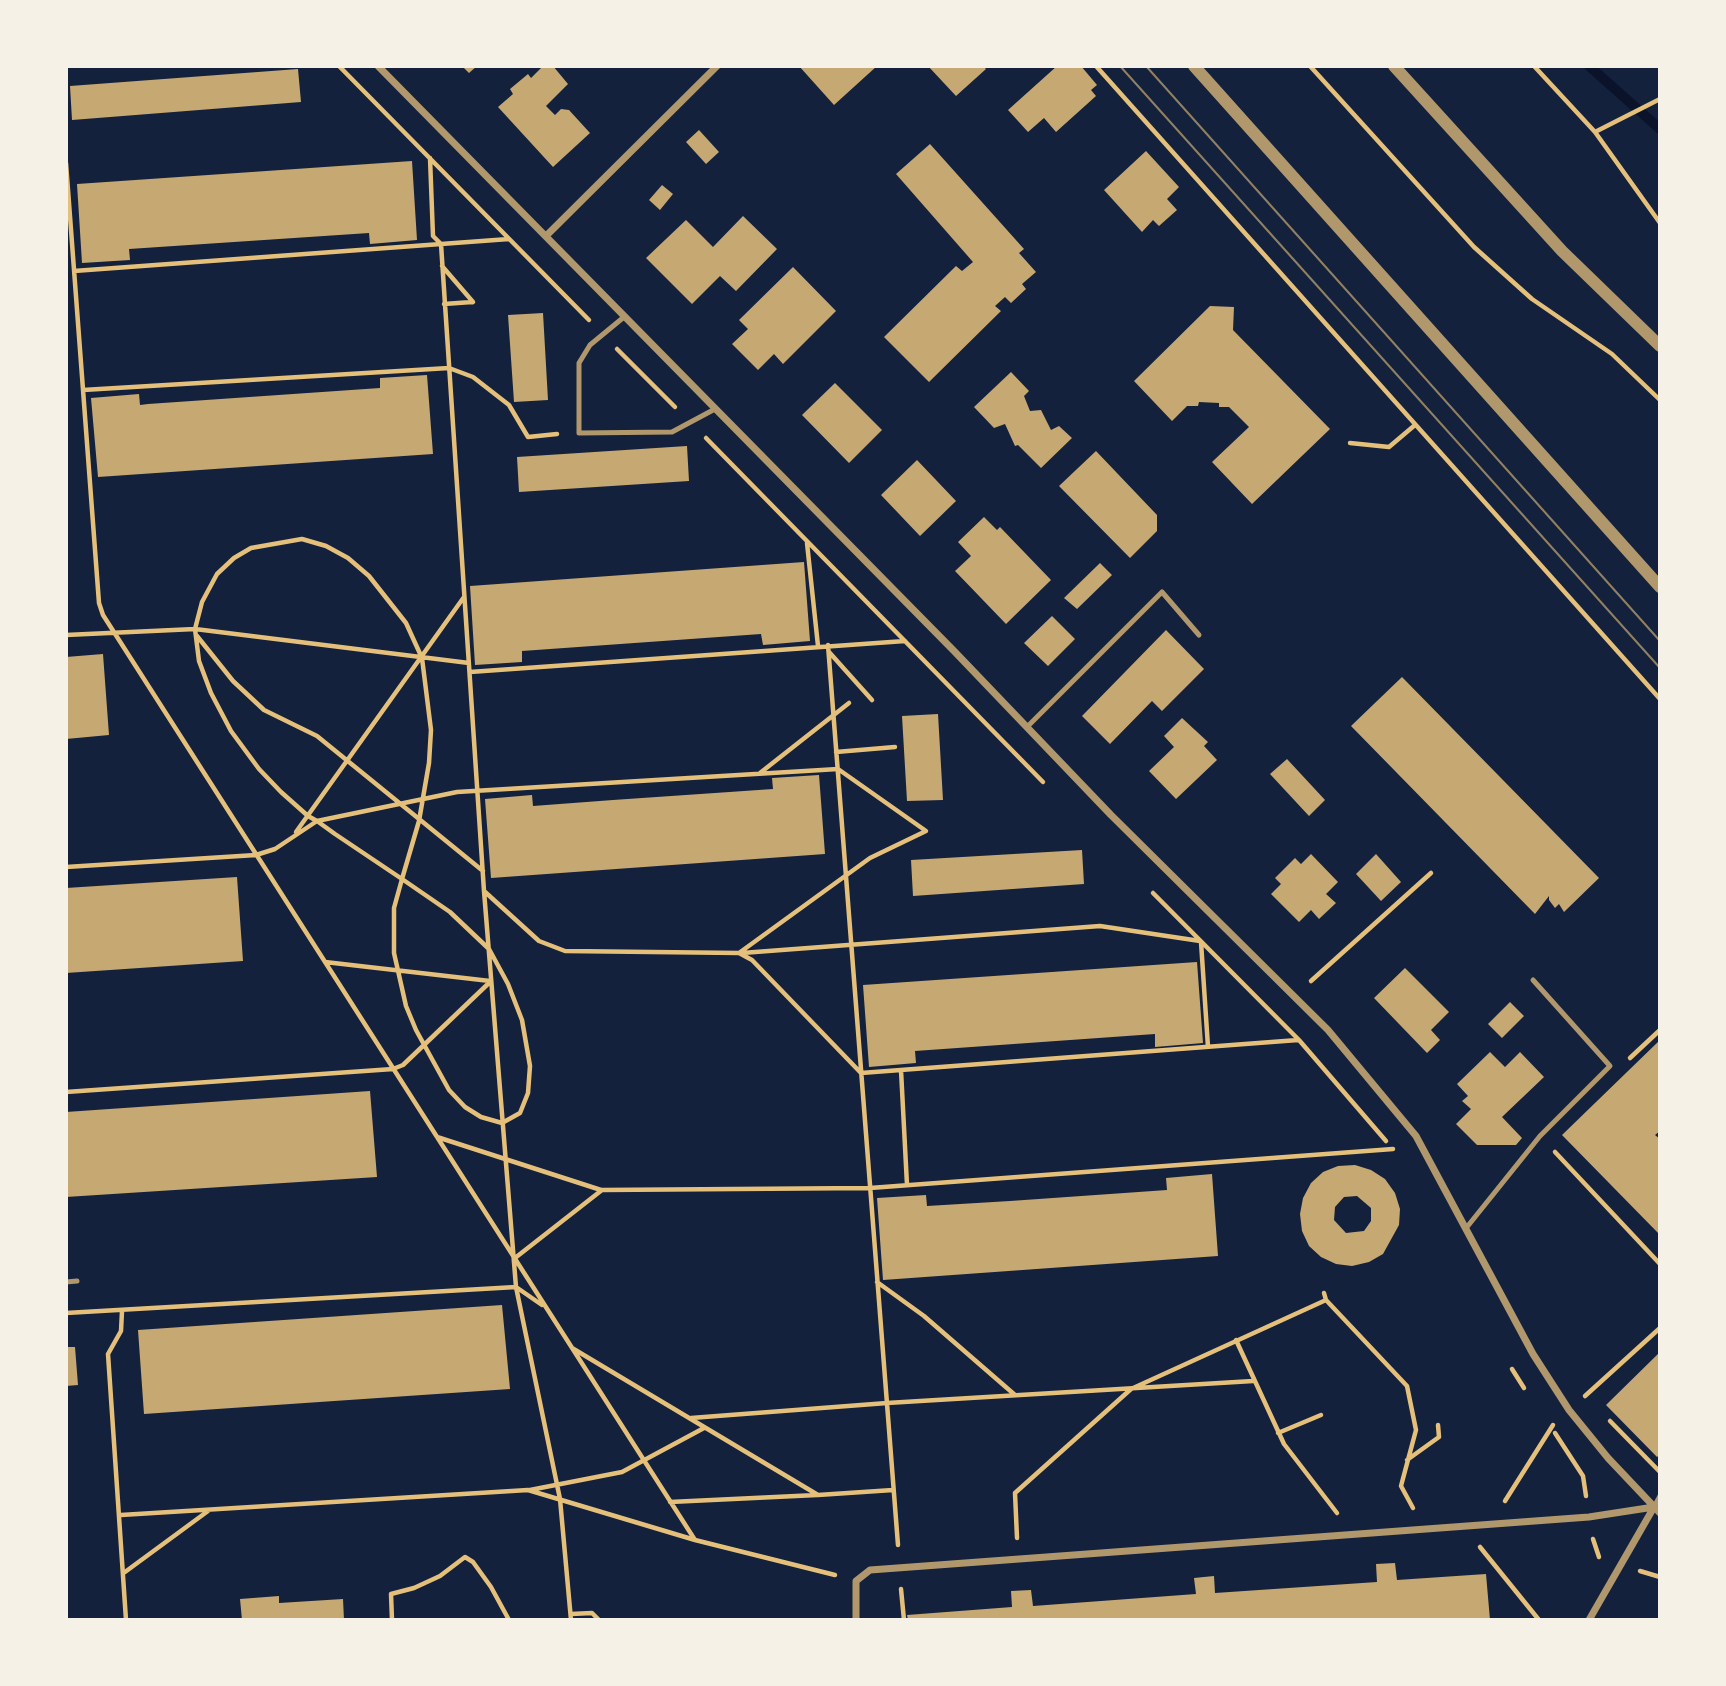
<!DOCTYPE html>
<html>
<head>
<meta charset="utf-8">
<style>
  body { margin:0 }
  #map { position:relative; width:1726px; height:1686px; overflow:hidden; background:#14213d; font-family:"Public Sans",sans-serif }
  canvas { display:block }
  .frame { position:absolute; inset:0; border:68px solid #f6f1e7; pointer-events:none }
</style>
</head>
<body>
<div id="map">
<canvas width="1726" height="1686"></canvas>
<div class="frame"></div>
</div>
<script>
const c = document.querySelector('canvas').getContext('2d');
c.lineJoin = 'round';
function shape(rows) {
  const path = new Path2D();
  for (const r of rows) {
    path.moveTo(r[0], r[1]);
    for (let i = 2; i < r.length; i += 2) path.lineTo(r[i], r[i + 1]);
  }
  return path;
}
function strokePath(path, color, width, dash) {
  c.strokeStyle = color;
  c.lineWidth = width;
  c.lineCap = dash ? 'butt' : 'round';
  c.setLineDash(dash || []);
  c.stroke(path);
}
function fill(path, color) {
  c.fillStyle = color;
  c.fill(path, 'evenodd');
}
const stream = shape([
  [1589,66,1660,129]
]);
const building = shape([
  [462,66,477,66,469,73],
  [543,66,553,66,568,84,546,106,555,115,561,109,569,110,590,133,553,167,498,107,513,94,510,89,528,74,531,78],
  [799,66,877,66,834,105],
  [928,66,983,66,986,69,956,96],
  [1057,66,1081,66,1097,85,1091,90,1096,96,1056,132,1044,118,1028,132,1008,110],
  [298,69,301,102,72,120,70,86],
  [699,130,719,152,706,164,686,142],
  [930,144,1024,249,1019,253,1036,272,1022,284,1026,289,1011,303,1005,297,995,306,1001,311,929,382,884,337,956,266,962,271,973,262,896,174],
  [1146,151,1179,187,1167,199,1177,210,1159,226,1153,220,1142,232,1104,190],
  [412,161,417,240,370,244,369,233,129,249,130,260,82,263,77,184],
  [662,185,673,194,660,210,649,200],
  [743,216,777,249,736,291,720,276,692,304,646,258,686,220,713,247],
  [793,267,836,311,783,364,774,354,758,370,732,344,748,329,739,320],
  [1210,306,1234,307,1233,330,1330,429,1252,504,1212,462,1249,427,1229,407,1219,407,1219,403,1199,402,1198,406,1187,406,1172,421,1134,381],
  [543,313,548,400,514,402,508,315],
  [1011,372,1029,391,1024,396,1030,411,1041,410,1051,430,1059,426,1072,438,1041,468,1018,445,1015,446,1005,424,994,428,974,407],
  [427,375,433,454,98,477,91,398,139,394,140,405,148,404,380,388,380,378],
  [835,383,882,430,849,463,802,415],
  [687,446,689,481,519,492,517,457],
  [1096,451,1157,515,1157,531,1130,558,1059,486],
  [917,460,956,501,920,536,881,495],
  [984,517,997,530,1000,527,1051,580,1006,624,955,571,971,556,958,542],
  [804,562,810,641,763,645,761,634,522,651,522,662,475,665,470,586],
  [1100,563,1112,575,1077,609,1064,598],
  [1052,616,1075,639,1048,666,1024,643],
  [1166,630,1204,669,1162,711,1152,701,1110,744,1082,716],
  [103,654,109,735,66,739,66,657],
  [1402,677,1599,878,1564,912,1559,904,1555,908,1549,900,1549,896,1535,914,1351,726],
  [938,714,943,800,907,801,902,716],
  [1182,718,1208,742,1204,746,1217,760,1176,799,1149,771,1174,747,1164,736],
  [1287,759,1325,800,1309,816,1270,774],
  [819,775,825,854,491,878,485,799,532,795,533,806,613,800,773,789,772,778],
  [1082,850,1084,884,913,896,911,860],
  [1311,854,1338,882,1326,894,1336,903,1319,919,1311,910,1299,922,1271,894,1281,884,1275,878,1295,858,1301,864],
  [1376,854,1401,882,1381,901,1356,874],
  [237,877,243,961,66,973,66,888],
  [1197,962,1203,1043,1155,1047,1155,1034,915,1051,916,1063,869,1067,863,985],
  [1405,968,1449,1012,1431,1030,1440,1040,1427,1053,1374,998],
  [1510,1002,1524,1016,1502,1038,1488,1024],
  [1660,1040,1660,1131,1655,1135,1660,1139,1660,1235,1562,1135],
  [1490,1052,1505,1067,1520,1052,1544,1077,1502,1117,1522,1138,1516,1145,1477,1145,1456,1124,1471,1109,1462,1101,1468,1096,1457,1084],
  [370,1091,377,1177,66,1197,66,1112],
  [1355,1165,1371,1170,1385,1179,1395,1193,1400,1209,1399,1225,1383,1254,1369,1262,1352,1266,1336,1264,1321,1257,1309,1246,1302,1231,1300,1214,1303,1198,1311,1183,1323,1172,1338,1166],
  [1357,1196,1371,1208,1371,1221,1364,1231,1346,1233,1334,1220,1335,1207,1344,1197],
  [1212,1174,1218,1256,883,1280,877,1198,926,1195,927,1206,1010,1201,1167,1190,1166,1178],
  [502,1305,510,1389,144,1414,138,1330],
  [66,1347,75,1347,78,1385,66,1386],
  [1660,1352,1660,1454,1657,1457,1606,1405],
  [1395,1563,1397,1580,1486,1574,1490,1620,908,1620,907,1615,1012,1607,1011,1591,1031,1590,1033,1606,1196,1594,1194,1578,1214,1576,1215,1593,1377,1582,1376,1564],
  [279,1596,279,1603,343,1599,344,1620,242,1620,240,1599]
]);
const path = shape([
  [339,66,589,320],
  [1096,66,1660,699],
  [1310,66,1474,247,1532,299,1612,354,1660,400],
  [1534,66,1595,132,1660,223],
  [1595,132,1660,99],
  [430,158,433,236,441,244,484,891,516,1287,560,1499,571,1620],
  [66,163,99,603,103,615,695,1540],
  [442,266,473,302],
  [74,271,509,239],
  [444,304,472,302],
  [617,349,675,407],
  [83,390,449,368,473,377,509,405,528,437,557,434],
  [706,438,1043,782],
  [1350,443,1389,447,1415,425],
  [807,543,818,646],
  [66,635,195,629,469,663],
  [197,636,233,681,264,710,317,736,483,871],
  [828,645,898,1545],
  [829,652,872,700],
  [470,672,905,641],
  [836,752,895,747],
  [760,773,849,703],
  [296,832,464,597],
  [66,867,256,855,275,849,317,821,457,792,838,769,926,831,870,858,739,953],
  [402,879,394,908,394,953,406,1006,416,1030,449,1090,465,1107,481,1117,502,1123,520,1113,528,1093,530,1066,522,1020,508,984,489,949,450,912,402,879,335,834,317,821,308,816,281,792,259,769,231,731,211,693,199,661,195,629,202,602,217,574,234,558,251,548,302,539,326,546,348,558,369,576,406,623,422,658,431,730,429,763,419,821,402,879],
  [484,891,539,941,565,951,739,953,752,960,861,1073,1298,1040],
  [1153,893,1299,1040,1386,1141],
  [1201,942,1208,1047],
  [742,953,1100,926,1200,941],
  [325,962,490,981],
  [1311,981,1431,873],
  [1630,1058,1660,1030],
  [901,1070,907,1185],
  [66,1092,393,1069,403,1065,490,982],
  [437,1137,601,1190],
  [1555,1152,1660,1264],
  [515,1258,602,1190,870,1188,1393,1149],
  [877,1282,924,1316,1015,1395],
  [1326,1300,1407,1386,1416,1430,1401,1486,1413,1508],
  [122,1311,121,1331,108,1354,126,1620],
  [66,1313,516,1287,542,1305],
  [1236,1340,1284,1444,1337,1513],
  [572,1348,818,1495,893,1490],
  [1512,1369,1524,1388],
  [1585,1396,1660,1328],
  [691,1418,887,1403,1253,1381],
  [1610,1421,1660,1472],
  [1278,1433,1321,1415],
  [1555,1433,1583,1476,1586,1496],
  [1407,1460,1439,1437,1438,1425],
  [530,1490,622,1472,704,1428],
  [1505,1501,1553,1425],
  [670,1502,817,1495],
  [121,1515,528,1490,695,1540,835,1575],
  [1017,1538,1015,1493,1131,1389,1326,1300,1324,1293],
  [1593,1539,1599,1557],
  [1480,1547,1539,1620],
  [1640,1571,1660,1577],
  [125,1572,208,1511],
  [901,1589,904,1620],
  [571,1614,592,1613,599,1620],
  [392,1620,391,1594,414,1588,440,1576,465,1557,473,1562,491,1587,509,1620]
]);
const service = shape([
  [624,317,590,345,579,363,579,433,672,432,715,409],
  [1027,727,1162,592,1199,635],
  [1467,1227,1540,1136,1610,1066,1533,980],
  [66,1282,77,1281],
  [1654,1507,1660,1496]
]);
const minor = shape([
  [378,66,955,652,1111,815,1328,1030,1416,1136,1533,1354,1569,1410,1608,1458,1660,1513],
  [546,236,717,66],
  [856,1620,856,1581,870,1570,1589,1517,1654,1507],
  [1589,1620,1654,1507]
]);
const tertiary = shape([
  [1194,66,1660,587],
  [1394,66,1562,251,1660,346]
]);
const tram = shape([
  [1120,66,1660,668],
  [1146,66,1660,641]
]);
strokePath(stream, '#0b132b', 10);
fill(building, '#c6a872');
strokePath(path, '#e5c07b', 4.5);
strokePath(service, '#b1986c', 5);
strokePath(minor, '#b1986c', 7);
strokePath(tertiary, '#b1986c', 12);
strokePath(tram, '#918062', 2);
</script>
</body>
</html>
